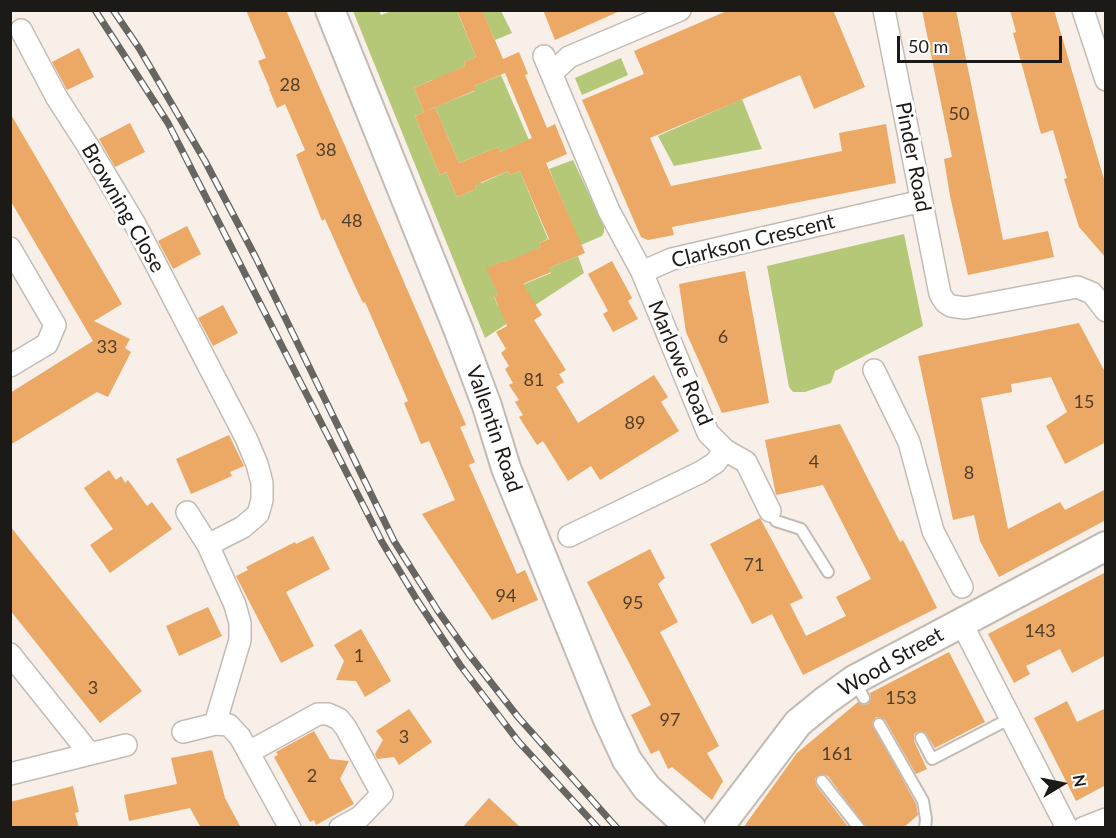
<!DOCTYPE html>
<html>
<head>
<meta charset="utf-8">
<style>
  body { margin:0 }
  #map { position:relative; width:1116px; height:838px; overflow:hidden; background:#f7efe8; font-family:Lato,sans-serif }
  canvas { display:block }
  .frame { position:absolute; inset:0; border:12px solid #1c1a17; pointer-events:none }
  .north { position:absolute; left:1032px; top:754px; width:60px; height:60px; -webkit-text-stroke:4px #fff; paint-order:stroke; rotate:80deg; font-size:16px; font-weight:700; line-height:24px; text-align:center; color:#1c1a17 }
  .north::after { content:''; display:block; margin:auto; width:21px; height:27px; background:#1c1a17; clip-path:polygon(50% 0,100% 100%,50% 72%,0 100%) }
  .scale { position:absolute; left:897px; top:36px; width:165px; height:27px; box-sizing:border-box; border:3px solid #1c1a17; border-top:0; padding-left:8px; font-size:18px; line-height:21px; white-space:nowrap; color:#1c1a17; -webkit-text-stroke:4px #fff; paint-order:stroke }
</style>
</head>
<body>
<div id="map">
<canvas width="1116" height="838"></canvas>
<div class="frame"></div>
<div class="north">N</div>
<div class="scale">50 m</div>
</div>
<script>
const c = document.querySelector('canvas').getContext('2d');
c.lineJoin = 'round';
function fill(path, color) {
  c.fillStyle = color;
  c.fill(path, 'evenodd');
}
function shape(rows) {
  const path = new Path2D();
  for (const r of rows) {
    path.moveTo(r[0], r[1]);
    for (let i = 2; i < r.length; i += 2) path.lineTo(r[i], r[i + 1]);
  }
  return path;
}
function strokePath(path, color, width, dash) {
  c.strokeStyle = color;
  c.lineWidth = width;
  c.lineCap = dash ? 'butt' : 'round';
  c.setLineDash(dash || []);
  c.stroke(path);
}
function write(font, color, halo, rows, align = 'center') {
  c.font = font + ' Lato,sans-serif';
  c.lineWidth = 6;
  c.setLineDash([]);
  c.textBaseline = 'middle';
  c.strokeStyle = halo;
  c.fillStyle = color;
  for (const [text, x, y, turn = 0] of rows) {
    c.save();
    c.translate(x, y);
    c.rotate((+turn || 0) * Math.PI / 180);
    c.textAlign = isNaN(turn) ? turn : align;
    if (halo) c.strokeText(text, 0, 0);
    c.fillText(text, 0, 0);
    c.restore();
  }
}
const green = shape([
  [353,11,379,11,381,15,392,11,457,11,476,57,464,62,465,66,433,81,432,80,414,88,424,112,415,116,440,175,446,172,457,197,476,189,474,181,482,183,508,171,510,175,520,171,548,239,539,243,541,247,507,264,505,260,487,268,498,295,494,297,498,306,510,290,551,273,549,268,578,256,584,273,485,338],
  [482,11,501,11,512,33,495,40],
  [621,58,628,75,582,95,575,78],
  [501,75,529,140,500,152,498,147,459,163,435,107,475,91,474,86],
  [742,99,762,149,674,166,658,136],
  [573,160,604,226,604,232,602,236,574,248,571,222,549,169],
  [904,234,923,326,835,371,831,383,805,392,793,392,789,387,767,266]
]);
const building = shape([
  [246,10,286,10,466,425,460,427,475,462,469,465,517,574,525,570,538,600,492,620,422,514,455,500,429,441,421,444,404,403,408,401,365,302,363,303,353,282,325,219,322,221,296,155,305,150,285,104,277,108,269,89,270,89,258,61,266,58],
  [457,10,482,10,503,59,519,52,528,74,525,75,547,128,555,124,567,154,546,163,585,253,549,268,551,272,523,284,542,315,534,320,566,370,559,374,564,382,556,387,578,423,654,375,668,397,661,402,679,431,600,480,591,466,568,481,543,441,537,445,519,417,523,415,515,402,519,400,509,385,513,383,505,369,509,366,501,353,506,349,496,332,507,326,494,296,498,295,486,268,505,260,506,262,541,247,539,243,549,239,520,171,510,175,508,171,475,185,476,189,457,197,446,172,440,175,415,116,435,107,459,163,498,147,500,152,532,138,505,73,474,86,476,90,424,112,414,88,465,66,464,62,476,57],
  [543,10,622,10,555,40],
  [729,10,833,10,865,87,814,109,800,75,650,138,671,186,842,151,839,133,886,124,896,183,672,227,674,235,648,240,641,237,582,100,644,74,634,51],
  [922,10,956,10,1003,240,1048,231,1054,257,968,275,950,196,944,159,952,157],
  [1010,10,1054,10,1106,186,1106,258,1079,227,1064,179,1067,178,1053,130,1041,134,1013,33,1016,32],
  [79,48,94,77,67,90,52,62],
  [10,113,122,304,94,321,130,339,125,348,131,352,108,397,97,392,10,445,10,393,93,341,10,200],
  [130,123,145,152,115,167,99,139],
  [187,226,201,254,173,269,158,241],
  [612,261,632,298,628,301,638,319,613,332,603,314,608,311,588,274],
  [745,271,769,403,722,413,686,332,679,284],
  [223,305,238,333,213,346,198,318],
  [1079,323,1106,374,1106,442,1065,464,1046,426,1067,412,1051,377,1011,384,1012,392,981,398,1008,529,1060,502,1065,510,1106,489,1106,520,999,577,980,541,974,515,953,520,918,356],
  [840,424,900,542,903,540,937,608,803,675,772,614,752,624,710,544,760,518,803,598,790,604,806,636,846,616,836,597,871,579,823,485,776,495,765,440],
  [229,435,244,466,230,472,232,476,191,494,176,459],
  [109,470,116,480,121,476,125,483,128,480,147,506,152,502,172,529,110,573,90,545,113,529,84,488],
  [10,526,142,691,100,723,10,610],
  [313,536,330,569,286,592,314,646,281,663,236,576,248,570,246,567,295,542,296,544],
  [650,549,665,578,658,584,678,622,660,632,719,746,707,753,723,781,712,800,672,767,668,769,659,750,651,754,631,715,651,705,587,582],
  [1106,572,1106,655,1072,673,1060,649,1026,666,1030,674,1014,683,988,634],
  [208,607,222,636,179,656,166,626],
  [361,629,391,681,365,697,356,681,336,680,344,661,334,645],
  [949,652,985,722,935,748,925,732,917,732,914,735,914,741,927,769,916,774,885,720,880,717,876,717,872,723,916,804,918,815,903,828,866,828,828,776,822,774,815,778,816,785,849,828,743,828,797,753,858,702,863,705,868,704,871,699,870,693,872,692],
  [1067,701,1077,722,1106,708,1106,785,1076,801,1034,718],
  [409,709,432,742,399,765,394,757,377,759,375,754,383,740,376,731],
  [314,731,330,759,349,761,340,779,354,804,316,825,314,820,310,822,274,757,278,755,276,752],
  [212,750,225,798,241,828,201,828,190,808,129,821,124,795,177,784,171,758],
  [73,786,79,812,75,813,79,828,10,828,10,802],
  [489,798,521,828,462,828]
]);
const lane = shape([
  [770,511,776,521,801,529,828,572],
  [854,680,864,698],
  [879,724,923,801,926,819,925,828],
  [921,738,932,759,1011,718],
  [822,781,859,828]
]);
const street = shape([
  [884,10,940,294,945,302,951,306,965,308,1077,287,1092,293,1106,311],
  [1083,10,1106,80],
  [21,30,57,98,88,146,136,226,246,438,257,464,262,483,262,500,258,514,243,527,208,545],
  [544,56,609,211,642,272,708,433,725,450,715,463,701,472,569,536],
  [552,73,569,57,680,10],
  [10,248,55,325,47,344,10,366],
  [642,272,672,259,922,201],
  [874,370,909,442,933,531,962,587],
  [725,450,746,462,770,511],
  [187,512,208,545,235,605,240,623,240,640,215,724],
  [961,622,1067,828],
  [10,654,90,754],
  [183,732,215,724,229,725,240,737,290,828],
  [249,752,318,714,328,714,339,719,346,728,382,794,360,817,340,828],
  [10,774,126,745],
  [1083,828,1106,819]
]);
const secondary = shape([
  [330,10,459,331,487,406,506,468,607,717,627,760,647,788,691,828],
  [718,828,798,723,825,701,854,680,1106,546]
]);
const rail = shape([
  [95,10,168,123,382,542,417,600,460,665,518,741,598,828],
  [113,10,139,48,205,161,256,258,394,541,438,611,468,653,518,717,617,828]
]);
const numberNames = [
  ["28",290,85],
  ["50",959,114],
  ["38",326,150],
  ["48",352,221],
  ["6",723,337],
  ["33",107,347],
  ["81",534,380],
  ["15",1084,402],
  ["89",635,423],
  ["4",814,462],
  ["8",969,473],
  ["71",754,565],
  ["94",506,596],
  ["95",633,603],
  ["143",1040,631],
  ["1",359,656],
  ["3",93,688],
  ["153",901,698],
  ["97",670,720],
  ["3",404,737],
  ["161",837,754],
  ["2",312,776]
];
const streetNames = [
  ["Pinder Road",913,157,79],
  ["Browning Close",123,208,60],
  ["Clarkson Crescent",753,241,-14],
  ["Marlowe Road",680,363,67],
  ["Vallentin Road",494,429,71],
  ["Wood Street",891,662,-30]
];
fill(green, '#b4c877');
fill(building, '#eba965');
strokePath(lane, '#c3bcb4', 14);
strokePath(street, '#c3bcb4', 24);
strokePath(secondary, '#c3bcb4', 32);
strokePath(lane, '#fff', 10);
strokePath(street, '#fff', 21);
strokePath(secondary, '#fff', 28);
strokePath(rail, '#696561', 7);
strokePath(rail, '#fff', 4.5, [14]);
write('18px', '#503e2a', null, numberNames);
write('21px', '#1c1a17', '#fff', streetNames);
</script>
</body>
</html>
